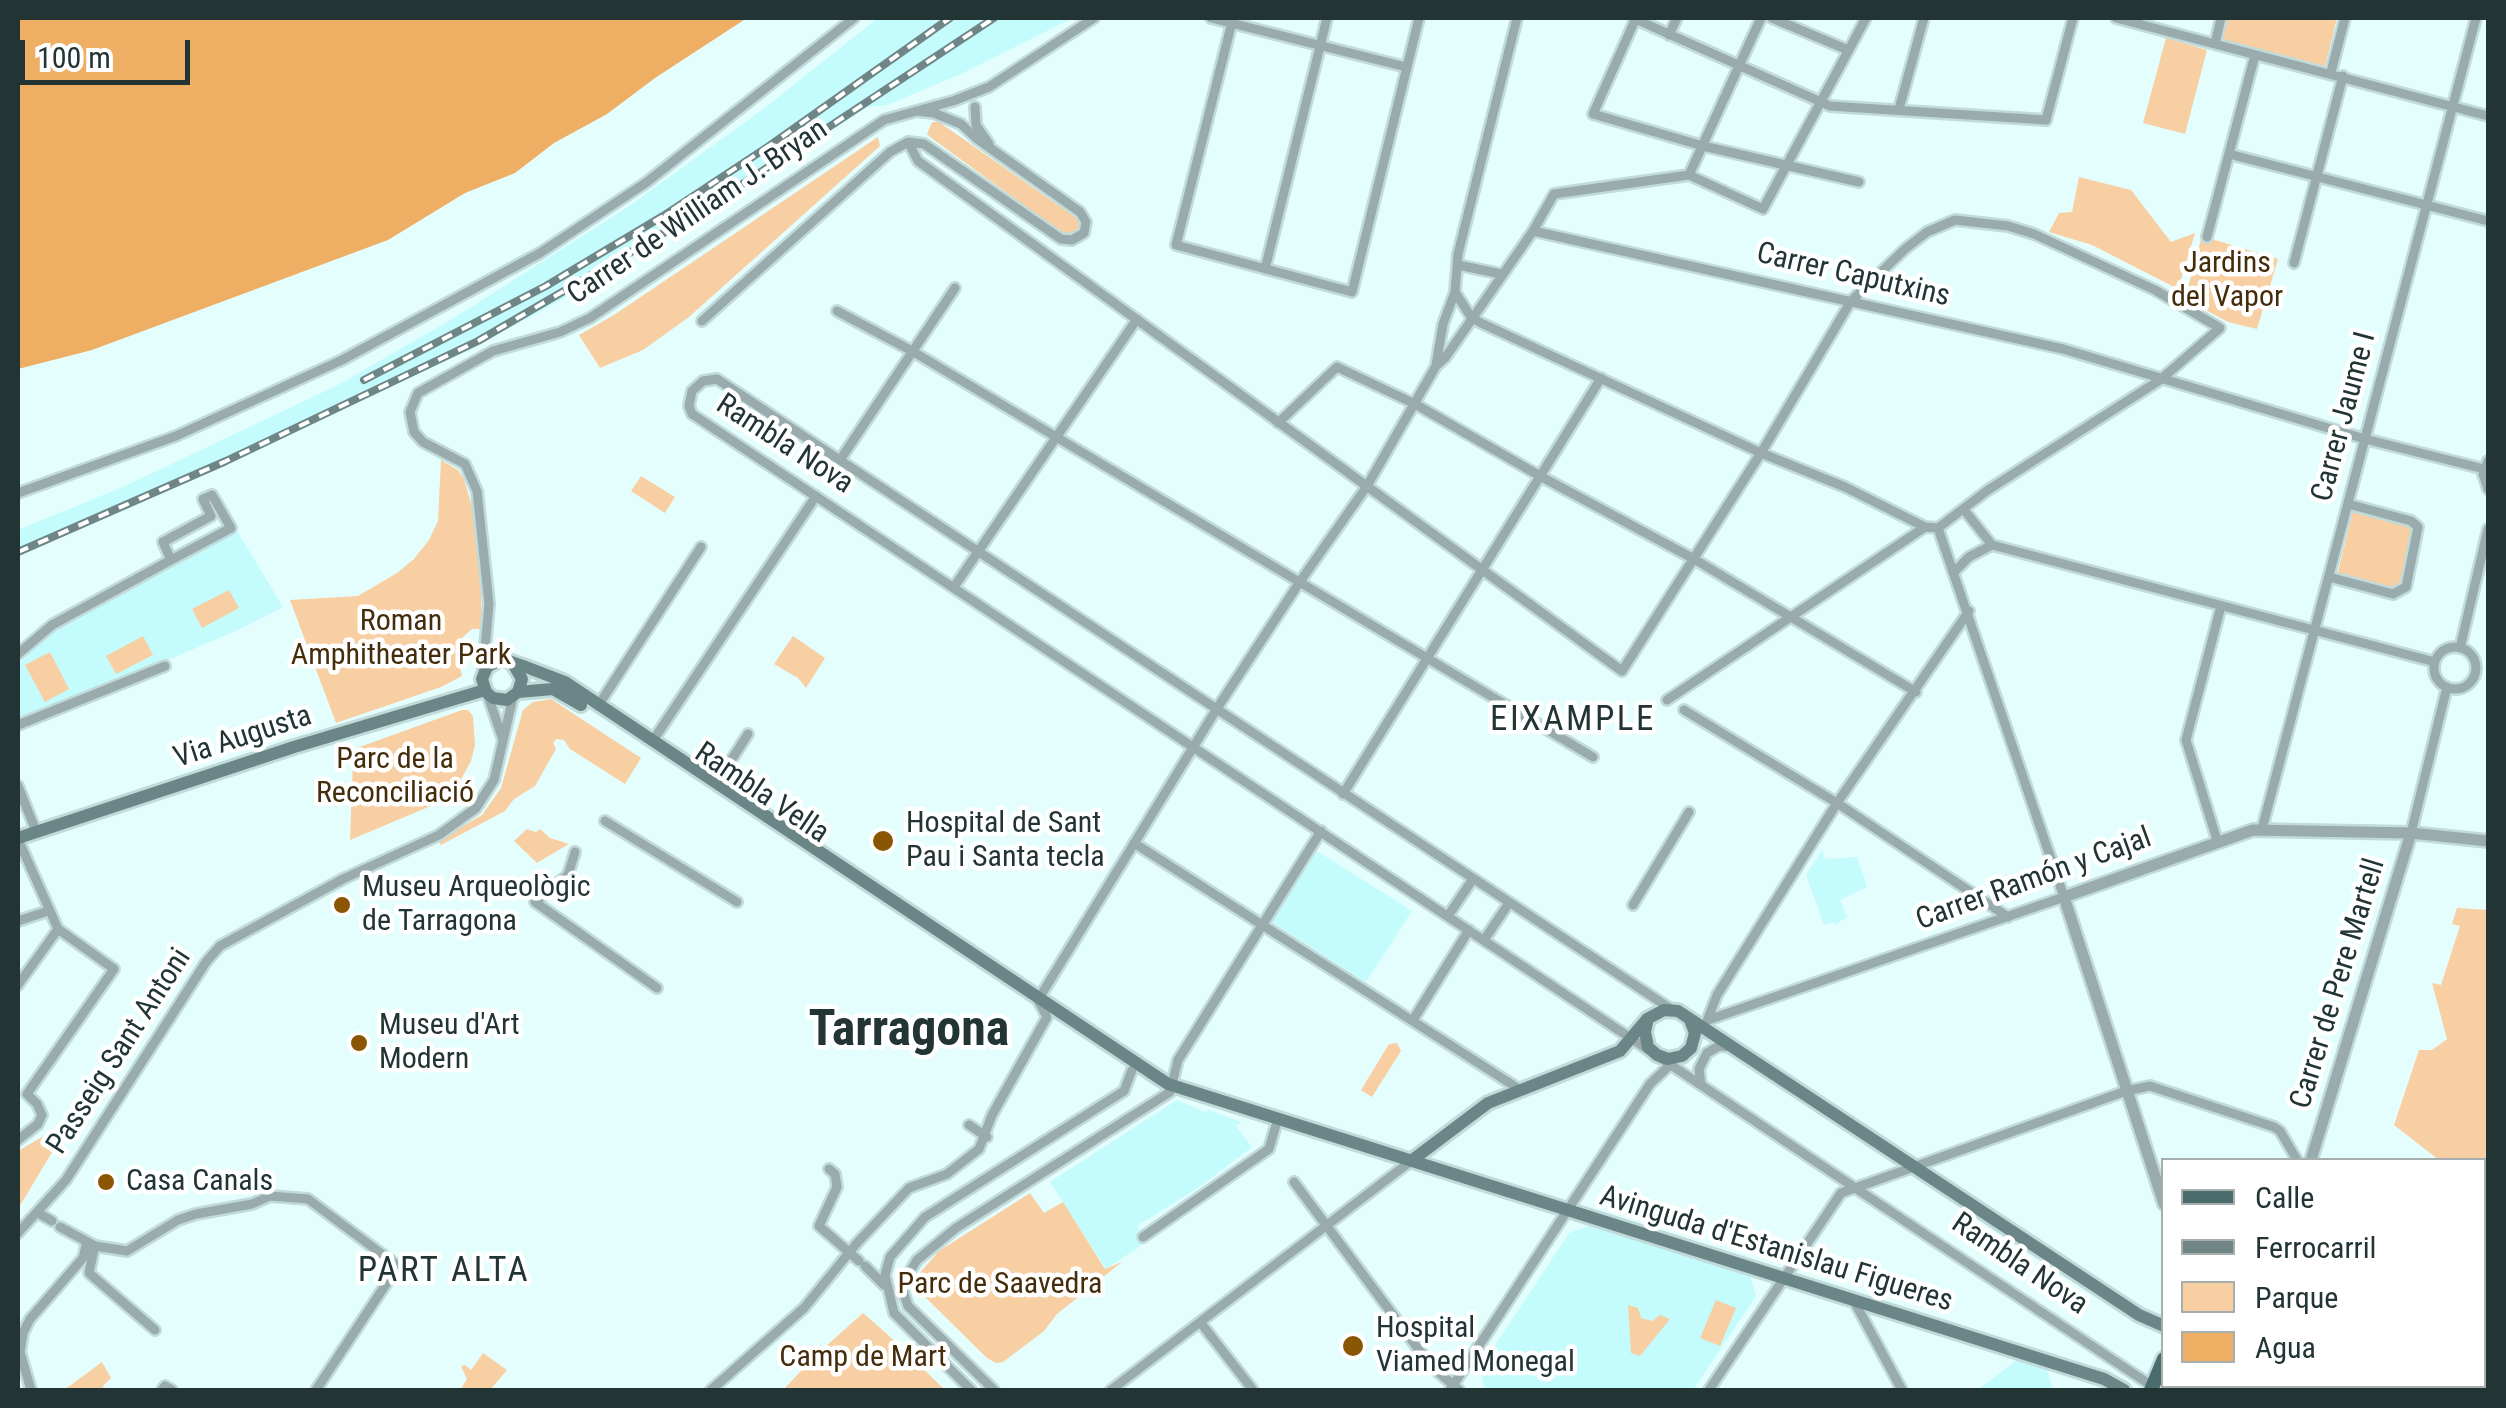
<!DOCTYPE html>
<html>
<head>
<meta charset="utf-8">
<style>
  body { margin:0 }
  #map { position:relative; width:2506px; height:1408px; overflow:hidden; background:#e4fefe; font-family:"Roboto Condensed",sans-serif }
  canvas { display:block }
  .frame { position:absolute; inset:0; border:20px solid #223434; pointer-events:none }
  .legend { position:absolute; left:2161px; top:1158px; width:325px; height:230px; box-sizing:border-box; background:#fff; border:2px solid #a7aeae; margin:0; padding:12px 18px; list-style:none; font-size:30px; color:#223434 }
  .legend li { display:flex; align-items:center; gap:20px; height:50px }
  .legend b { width:50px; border:2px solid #a7aeae }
  .scale { position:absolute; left:20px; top:40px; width:170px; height:45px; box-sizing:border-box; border:5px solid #223434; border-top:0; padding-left:12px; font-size:30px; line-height:35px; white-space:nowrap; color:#223434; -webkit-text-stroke:8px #fff; paint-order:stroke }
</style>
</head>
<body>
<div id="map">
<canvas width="2506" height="1408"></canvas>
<div class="frame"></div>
<ul class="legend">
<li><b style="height:12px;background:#4a6c6d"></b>Calle</li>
<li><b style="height:12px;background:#708686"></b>Ferrocarril</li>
<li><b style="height:28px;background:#f8cfa2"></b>Parque</li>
<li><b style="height:28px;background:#eeae63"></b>Agua</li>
</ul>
<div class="scale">100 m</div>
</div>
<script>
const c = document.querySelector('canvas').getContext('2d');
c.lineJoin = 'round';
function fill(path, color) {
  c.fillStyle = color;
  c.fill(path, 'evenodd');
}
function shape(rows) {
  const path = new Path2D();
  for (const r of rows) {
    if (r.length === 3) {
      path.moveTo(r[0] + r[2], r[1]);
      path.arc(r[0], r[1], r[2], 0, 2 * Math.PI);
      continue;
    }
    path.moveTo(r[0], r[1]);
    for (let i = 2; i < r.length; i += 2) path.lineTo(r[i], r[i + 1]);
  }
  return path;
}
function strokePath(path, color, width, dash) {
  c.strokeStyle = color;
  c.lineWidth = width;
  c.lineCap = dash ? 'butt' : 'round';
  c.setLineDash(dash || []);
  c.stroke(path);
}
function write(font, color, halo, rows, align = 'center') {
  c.font = font + ' "Roboto Condensed",sans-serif';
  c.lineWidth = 9;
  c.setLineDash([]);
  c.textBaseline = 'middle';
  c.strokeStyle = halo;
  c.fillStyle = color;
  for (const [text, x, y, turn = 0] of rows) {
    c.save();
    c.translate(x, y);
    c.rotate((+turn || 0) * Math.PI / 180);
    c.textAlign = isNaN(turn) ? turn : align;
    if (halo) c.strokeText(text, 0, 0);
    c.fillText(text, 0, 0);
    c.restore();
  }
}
const built = shape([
  [878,18,1073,18,961,74,887,105,867,107,699,217,571,295,467,351,210,472,18,556,18,530,125,486,340,384,457,316,631,205,767,106],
  [237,531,283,607,240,629,63,705,60,701,18,718,18,665,47,636],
  [1822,850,1825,859,1857,857,1867,887,1840,900,1847,917,1835,925,1833,922,1824,925,1806,875],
  [1317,851,1412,911,1366,982,1272,922],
  [1177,1100,1205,1112,1209,1110,1242,1122,1236,1126,1252,1147,1201,1186,1137,1226,1146,1242,1106,1269,1050,1182],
  [1589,1226,1750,1276,1756,1296,1693,1390,1488,1390,1484,1388,1480,1368,1569,1233],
  [2017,1360,2047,1370,2053,1390,1977,1390]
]);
const green = shape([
  [2227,18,2337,18,2325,66,2221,40],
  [2166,38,2207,50,2185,134,2143,123],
  [932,122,939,122,1075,217,1079,222,1077,233,1066,236,930,137,927,134],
  [878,137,880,146,689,317,643,350,600,368,579,335,614,315],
  [2079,177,2131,190,2171,242,2195,233,2178,289,2092,245,2049,232,2059,213,2072,212],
  [2202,236,2278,259,2257,329,2228,322,2185,299],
  [441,460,458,470,464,479,473,510,480,570,482,622,480,629,472,629,461,639,458,658,462,676,441,687,336,723,290,600,358,596,397,573,414,559,429,540,438,521],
  [641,476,675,497,665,513,631,491],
  [2353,510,2415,528,2402,587,2397,591,2337,576],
  [229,590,239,608,202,628,192,609],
  [143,636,153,655,116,674,106,656],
  [793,636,825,658,806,688,798,678,774,664],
  [50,652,69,689,45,702,25,665],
  [551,699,641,758,625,784,570,749,564,740,556,739,553,743,556,749,535,786,514,799,505,811,441,845,438,841,482,815,501,788,523,710,533,702],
  [462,710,468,710,473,716,475,745,471,761,458,785,438,803,350,840,353,760,358,758,354,749],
  [527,829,536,832,540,829,550,838,569,844,537,863,514,841],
  [2457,908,2488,910,2488,1223,2484,1215,2484,1160,2439,1160,2394,1125,2419,1050,2432,1050,2447,1039,2432,983,2441,985,2460,926,2452,924],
  [1397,1043,1401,1051,1372,1097,1361,1090,1389,1044],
  [59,1127,63,1134,18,1209,18,1151],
  [1030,1193,1044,1213,1063,1202,1105,1269,1122,1262,1057,1314,1044,1331,1003,1362,996,1363,987,1358,924,1296,918,1290,917,1276,939,1251],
  [1716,1300,1736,1308,1720,1346,1700,1338],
  [1628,1305,1638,1308,1641,1318,1652,1321,1660,1315,1670,1319,1640,1356,1631,1353],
  [863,1313,886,1333,945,1390,783,1390,814,1357],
  [483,1353,507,1370,490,1390,460,1390,467,1379,461,1366,465,1365,471,1370],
  [102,1362,111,1378,103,1386,104,1390,64,1390]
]);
const water = shape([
  [18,18,747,18,655,78,607,114,554,143,515,173,465,193,388,240,92,350,18,369]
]);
const minor = shape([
  [1211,18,1406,67],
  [1233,18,1176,245,1352,292,1419,18],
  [1633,18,1830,106,2046,120,2073,18],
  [1636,18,1593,114,1703,146,1859,182],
  [1772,18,1848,50],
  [2116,18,2488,116],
  [1669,35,1677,18],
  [2215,44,2221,18],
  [2331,72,2345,18],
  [975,107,976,125,989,144],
  [1899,109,1924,18],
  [908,142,918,161,1622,671,1761,453,1851,301,1905,249,1927,232,1955,220,2008,226,2034,234,2155,290,2220,328,2160,380,1988,490,1938,528,1925,527,1845,487,1761,453,1481,323,1471,317,1455,292],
  [2229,154,2488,221],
  [1689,175,1761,18],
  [1533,231,2063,349,2365,439,2484,469],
  [2207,237,2255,55],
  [2294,263,2343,76],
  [1458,265,1501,274],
  [1265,269,1327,18],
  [837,311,912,351,1593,757],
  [702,321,890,152,908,142,924,144,1061,239,1072,240,1084,233,1086,222,1080,212,976,138,961,124,934,113,916,111],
  [1436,365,1443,324,1455,292,1458,254,1517,18],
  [1278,423,1337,367,1415,404,1540,476,1694,559,1916,692],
  [840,460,955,288],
  [2488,461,2483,474,2488,489],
  [18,493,176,436,342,360,540,253,647,182,854,18],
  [212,495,231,528,171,560,163,542,211,516,203,499,212,495],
  [1965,511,1992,545],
  [1992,545,2435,662],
  [1954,572,1969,557,1992,545],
  [2329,577,2393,594,2406,587,2418,527,2411,521,2348,504],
  [954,587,1137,319],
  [2455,668,21],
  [2460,648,2488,529],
  [18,654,52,625,171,560],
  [483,670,489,604,477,491,465,464,423,442,414,432,410,412,418,393,493,351,560,332,590,318,884,120,953,101,989,87,1094,18],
  [488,696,503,740],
  [1667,700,1925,527],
  [598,706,701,547],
  [1684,710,1837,803,2008,917],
  [18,725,165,666],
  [652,742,816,496],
  [716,784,748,734],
  [18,786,36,831],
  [1343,794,1601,378],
  [605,821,737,902],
  [2262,829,2476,18],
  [2411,833,2447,687],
  [18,839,58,929,114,969,27,1094,37,1104,42,1115,38,1124,18,1140],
  [2217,840,2186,740,2221,606],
  [1134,843,1519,1089],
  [575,852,568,875,535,902,657,988],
  [1633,905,1689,812],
  [1448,916,1473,879],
  [18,921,48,911],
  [1484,940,1509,903],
  [18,985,58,929],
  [1413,1020,1469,930],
  [1708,1020,2064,897,1938,528],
  [1707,1021,1717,995,1837,803,1969,611],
  [1650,1051,692,414,689,406,692,391,703,381,717,379,1671,1009],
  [1662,1059,2152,1386],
  [1701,1085,1699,1069,1707,1053,1719,1046,1733,1047],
  [969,1125,987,1137],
  [829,1169,835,1174,837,1187,819,1226,859,1261],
  [1294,1182,1431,1366,1459,1390],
  [38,1213,52,1221],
  [60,1227,95,1246,127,1251,178,1220,196,1214,252,1204,270,1196,308,1199,398,1266,316,1390],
  [18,1233,66,1180,206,962,220,946,343,879,439,835,476,808,494,780,513,697],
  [1143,1237,1269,1149,1276,1125],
  [94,1249,89,1273,155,1330],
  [865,1266,884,1285],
  [1854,1301,1902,1390],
  [1200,1322,1253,1390],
  [2484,1323,2488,1322],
  [2484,1364,2488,1363],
  [2338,1389,2372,1386],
  [31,1390,20,1352,23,1333,30,1319,83,1258,87,1242],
  [162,1390,165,1386,172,1390],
  [711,1390,804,1308,857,1243,909,1188,947,1174,979,1149,992,1115,1047,1017,1038,1000,1216,710,1299,583,1367,486,1436,366,1445,358,1533,231,1554,194,1689,175,1763,209,1866,18],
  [971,1390,894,1313,885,1275,890,1257,925,1217,1124,1091,1132,1070],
  [994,1390,908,1306,902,1288,906,1278,917,1260,956,1228,1170,1092,1178,1060,1321,831],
  [1111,1390,1411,1161],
  [1450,1390,1650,1084,1672,1063],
  [1709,1390,1841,1193,2126,1091,2150,1086,2274,1127,2280,1131,2297,1160],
  [2442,1390,2443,1386]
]);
const tertiary = shape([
  [2311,1160,2411,833],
  [2164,1204,2064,897,2253,830,2411,833,2488,841]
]);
const secondary = shape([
  [512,662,522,679,518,692,507,700,493,698,486,692,482,679,487,667,499,660,505,660,526,667,565,682,1168,1084,2104,1379,2124,1390],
  [518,692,553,689,581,705],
  [18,838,294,747,485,690],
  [1647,1023,1645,1032,1648,1047,1657,1055,1668,1059,1682,1056,1691,1048,1695,1033,1690,1020],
  [1411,1161,1488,1103,1620,1051,1647,1019,1664,1010,1678,1011,2139,1315,2164,1326]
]);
const primary = shape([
  [2484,1344,2488,1343],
  [2300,1386,2301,1390],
  [2151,1390,2164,1359],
  [2334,1390,2341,1386]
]);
const rail = shape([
  [364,380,546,286,663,216,769,146,950,18],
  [18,552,226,461,478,341,703,210,994,18]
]);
const markers = [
  [883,841,12,"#8b5603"],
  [342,905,10,"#8b5603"],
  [359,1043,10,"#8b5603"],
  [106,1182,10,"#8b5603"],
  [1353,1346,12,"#8b5603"]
];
const streetNames = [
  ["Carrer de William J. Bryan",698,213,-34],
  ["Carrer Caputxins",1853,276,13],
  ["Carrer Jaume I",2345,417,-75],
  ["Rambla Nova",784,445,33],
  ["Via Augusta",243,738,-18],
  ["Rambla Vella",761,794,34],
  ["Carrer Ramón y Cajal",2034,880,-20],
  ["Carrer de Pere Martell",2339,984,-73],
  ["Passeig Sant Antoni",120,1052,-57],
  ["Avinguda d'Estanislau Figueres",1776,1250,17],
  ["Rambla Nova",2019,1265,34]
];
const parkNames = [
  ["Jardins",2227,264],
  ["del Vapor",2227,298],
  ["Roman",401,622],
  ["Amphitheater Park",401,656],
  ["Parc de la",395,760],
  ["Reconciliació",395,794],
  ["Parc de Saavedra",1000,1285],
  ["Camp de Mart",863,1358]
];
const poiNames = [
  ["Hospital de Sant",906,824],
  ["Pau i Santa tecla",906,858],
  ["Museu Arqueològic",362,888],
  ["de Tarragona",362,922],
  ["Museu d'Art",379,1026],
  ["Modern",379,1060],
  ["Casa Canals",126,1182],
  ["Hospital",1376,1329],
  ["Viamed Monegal",1376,1363]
];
const quarterNames = [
  ["EIXAMPLE",1573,721],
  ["PART ALTA",444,1272]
];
const townNames = [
  ["Tarragona",909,1032]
];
fill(built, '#c4fbfd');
fill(green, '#f8cfa2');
fill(water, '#eeae63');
strokePath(minor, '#c1dada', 14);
strokePath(tertiary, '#c1dada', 16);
strokePath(secondary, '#c1dada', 18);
strokePath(primary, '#c1dada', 19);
strokePath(minor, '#99abac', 9);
strokePath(tertiary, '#99abac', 11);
strokePath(secondary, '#6b8687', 12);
strokePath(primary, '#4a6c6d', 14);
strokePath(rail, '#708686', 8);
strokePath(rail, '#fff', 4, [11]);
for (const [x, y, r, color] of markers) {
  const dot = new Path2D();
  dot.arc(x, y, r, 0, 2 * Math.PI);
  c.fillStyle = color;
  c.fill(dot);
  strokePath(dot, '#fff', 4);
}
write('30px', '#223434', '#fff', streetNames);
write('30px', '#452c0b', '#fff', parkNames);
write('30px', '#223434', '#fff', poiNames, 'left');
c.letterSpacing = '2.5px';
write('35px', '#223434', '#fff', quarterNames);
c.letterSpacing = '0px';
write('bold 50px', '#223434', '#fff', townNames);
</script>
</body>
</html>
